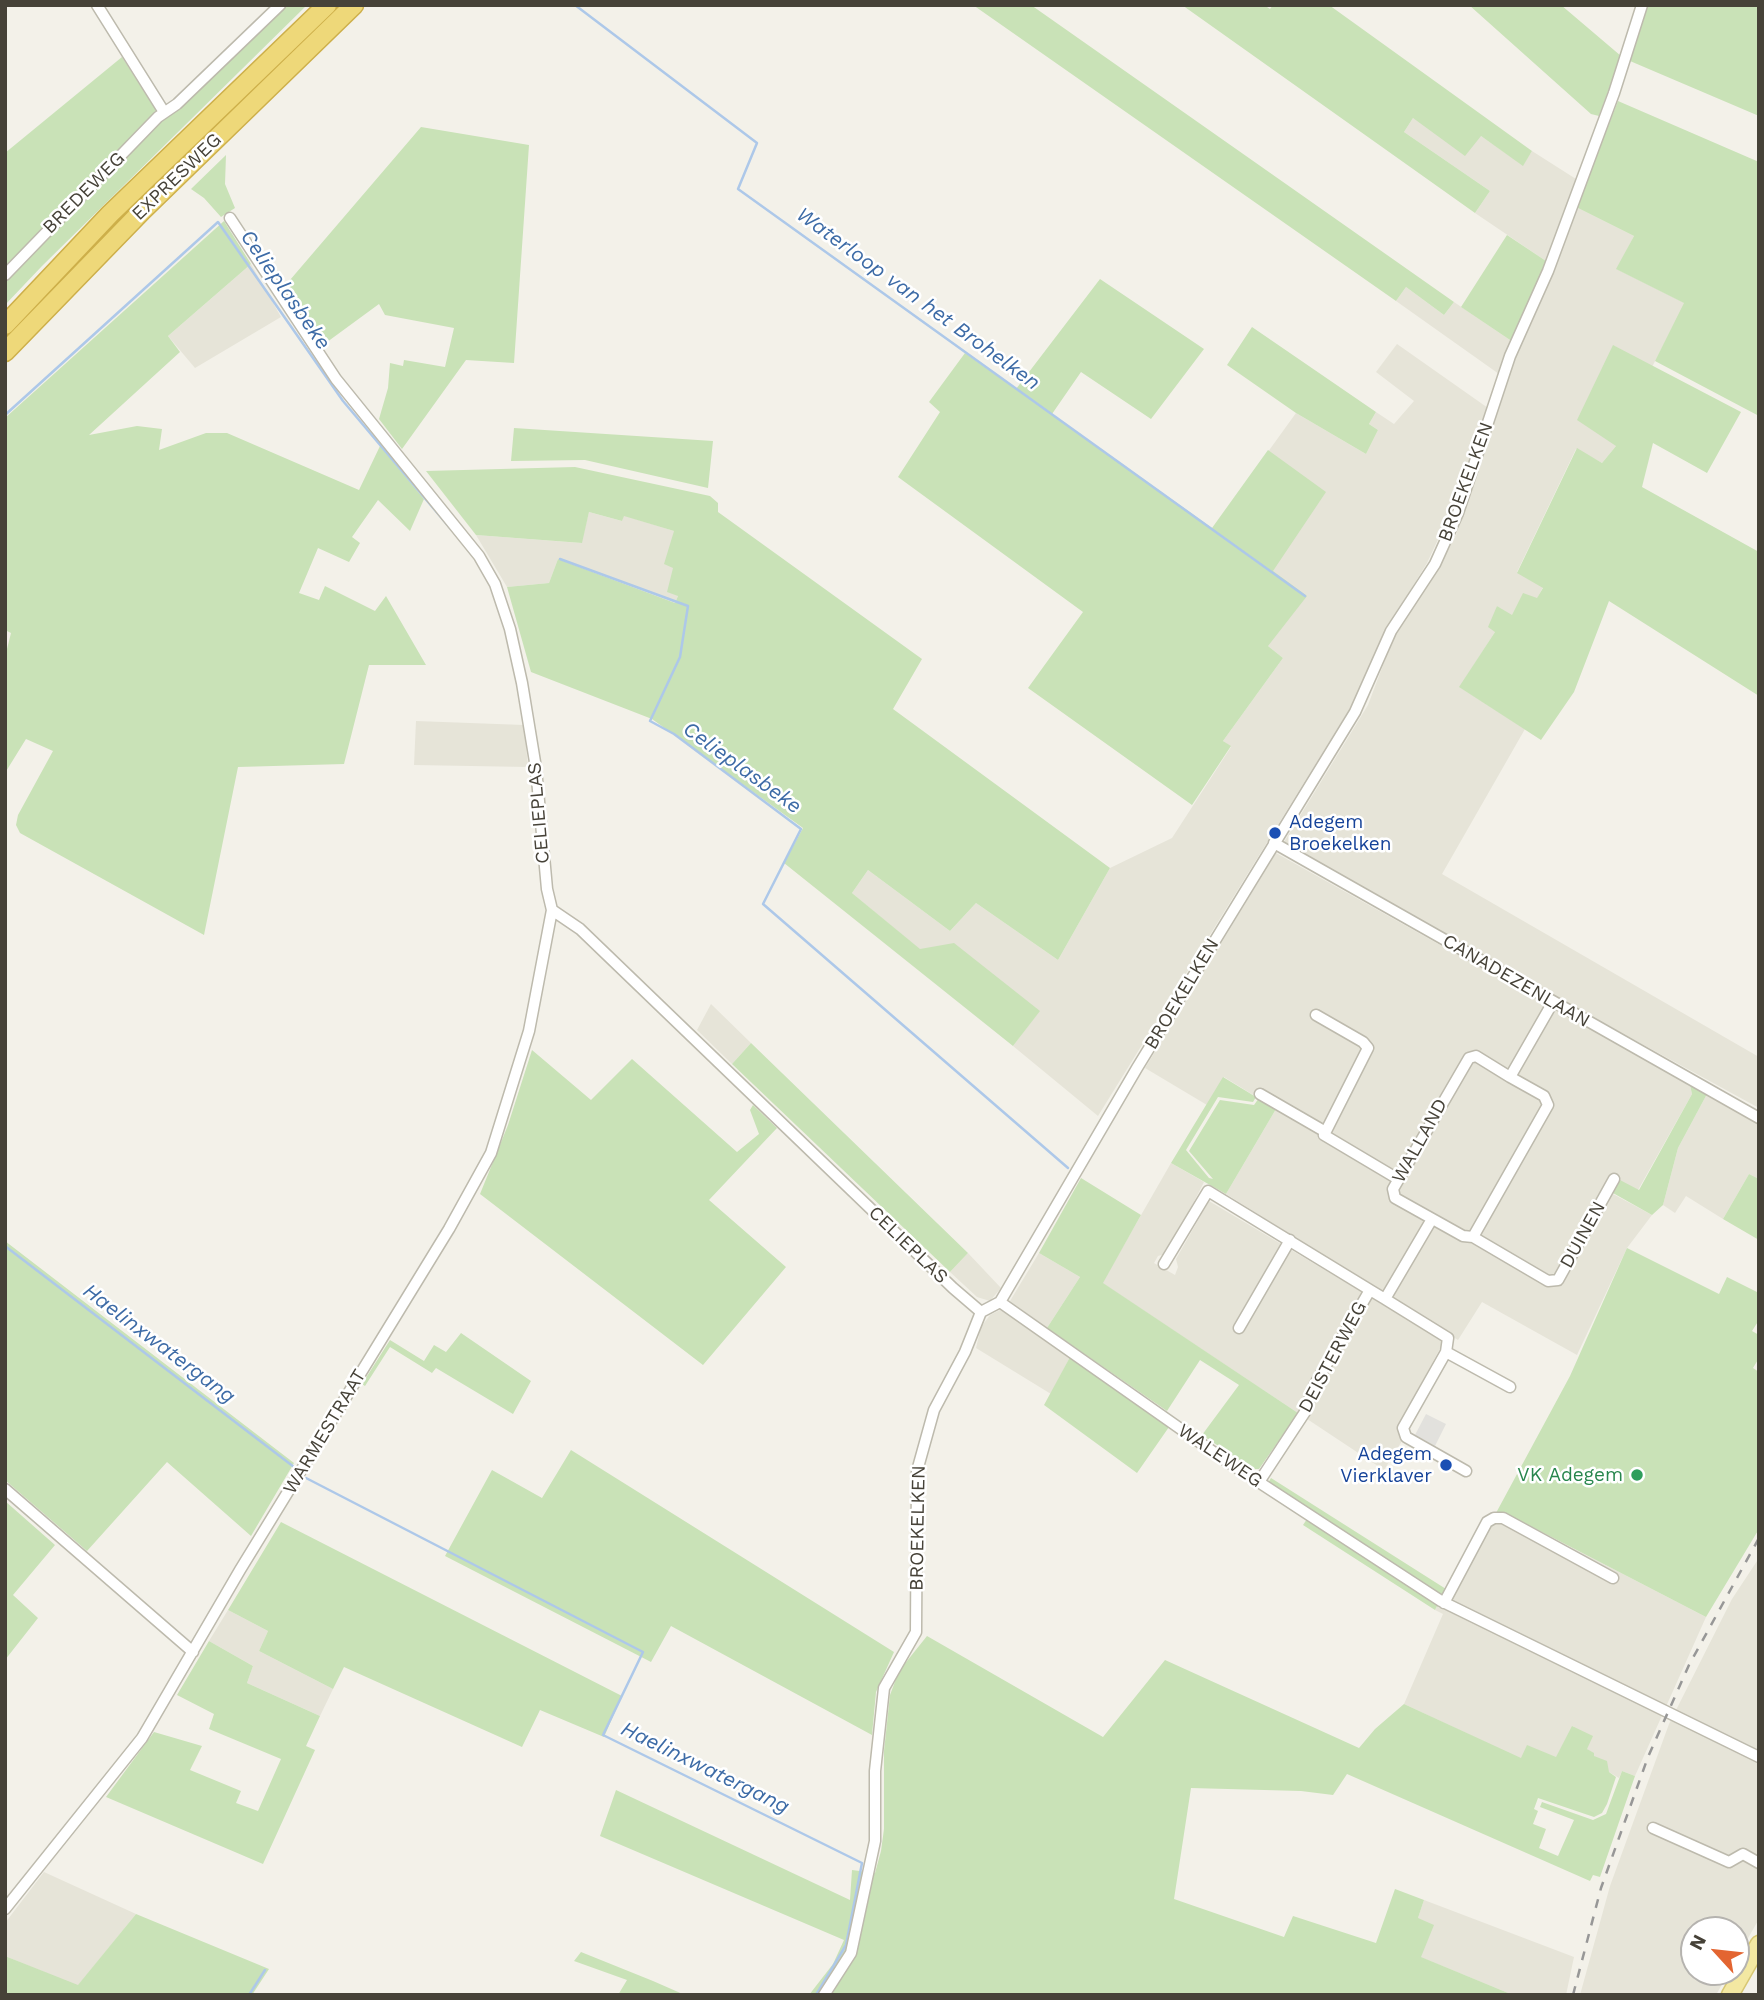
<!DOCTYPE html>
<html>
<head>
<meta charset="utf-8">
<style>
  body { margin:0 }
  #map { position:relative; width:1764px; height:2000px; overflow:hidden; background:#f3f1e9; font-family:"Work Sans",sans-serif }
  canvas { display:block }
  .frame { position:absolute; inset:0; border:7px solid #464238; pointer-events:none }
  .north { position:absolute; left:1680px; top:1916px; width:70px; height:70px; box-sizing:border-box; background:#fff; border:2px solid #b5b3af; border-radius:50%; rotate:297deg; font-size:19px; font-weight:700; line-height:28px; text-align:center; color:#464238 }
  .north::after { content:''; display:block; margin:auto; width:24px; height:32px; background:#e36531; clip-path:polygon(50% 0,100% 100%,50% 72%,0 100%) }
</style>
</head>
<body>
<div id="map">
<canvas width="1764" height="2000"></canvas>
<div class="frame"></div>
<div class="north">N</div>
</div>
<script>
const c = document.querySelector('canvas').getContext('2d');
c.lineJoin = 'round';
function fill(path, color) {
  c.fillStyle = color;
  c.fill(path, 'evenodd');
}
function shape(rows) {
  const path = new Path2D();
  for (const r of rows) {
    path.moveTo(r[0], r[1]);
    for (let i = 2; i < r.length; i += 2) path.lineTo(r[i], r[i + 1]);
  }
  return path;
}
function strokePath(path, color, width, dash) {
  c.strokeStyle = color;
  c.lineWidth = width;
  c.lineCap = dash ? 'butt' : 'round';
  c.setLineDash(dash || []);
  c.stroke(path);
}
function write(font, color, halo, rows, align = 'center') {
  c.font = font + ' "Work Sans",sans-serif';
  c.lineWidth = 5;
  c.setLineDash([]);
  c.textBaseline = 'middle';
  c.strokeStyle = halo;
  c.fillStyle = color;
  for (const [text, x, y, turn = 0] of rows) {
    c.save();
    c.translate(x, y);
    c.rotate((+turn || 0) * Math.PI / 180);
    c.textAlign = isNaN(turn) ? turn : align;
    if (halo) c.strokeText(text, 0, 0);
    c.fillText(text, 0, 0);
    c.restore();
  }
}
const residential = shape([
  [1413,118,1481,136,1523,165,1532,151,1576,179,1546,261,1475,213,1490,191,1404,132],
  [1576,207,1634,236,1617,269,1685,303,1652,367,1614,346,1616,446,1602,463,1576,449,1517,572,1543,587,1537,599,1512,616,1497,606,1495,632,1460,687,1525,729,1442,874,1759,1057,1759,1108,1554,996,1284,842,1368,705,1394,636,1456,535,1512,366,1547,288],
  [251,264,281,317,195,368,168,336],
  [1406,287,1444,315,1454,302,1513,342,1499,374,1396,301],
  [1397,344,1488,408,1449,516,1427,563,1386,630,1352,705,1098,1116,1013,1046,1039,1011,920,950,852,893,868,870,950,931,976,903,1058,960,1110,868,1172,838,1231,747,1223,741,1283,658,1268,646,1213,528,1296,413,1366,454,1378,430,1369,424,1376,412,1394,424,1414,401,1376,372],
  [589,512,622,521,623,515,674,531,673,568,678,596,675,603,558,559,549,583,507,587,476,535,581,543],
  [416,721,524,725,528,767,414,765],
  [1276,853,1690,1085,1692,1094,1638,1190,1613,1194,1652,1215,1627,1248,1577,1355,1482,1302,1458,1340,1226,1194,1276,1109,1224,1077,1207,1105,1145,1068],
  [711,1004,751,1043,732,1064,697,1030],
  [1707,1094,1759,1124,1759,1179,1749,1174,1723,1219,1686,1196,1675,1213,1663,1205,1678,1148],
  [1171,1163,1204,1182,1168,1253,1158,1256,1154,1263,1175,1275,1178,1267,1176,1259,1209,1201,1444,1341,1398,1427,1402,1441,1384,1470,1102,1283],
  [968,1253,1001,1288,990,1301,977,1297,950,1272],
  [1039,1253,1080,1277,1047,1328,1010,1301],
  [1000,1310,1007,1312,1070,1357,1051,1394,976,1348,981,1327,990,1315],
  [1496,1513,1511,1516,1706,1617,1635,1776,1622,1771,1619,1778,1609,1772,1587,1749,1573,1726,1556,1758,1521,1759,1404,1704,1443,1614,1435,1610,1482,1520],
  [1759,1558,1759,1919,1736,1959,1736,1930,1694,1930,1694,1972,1729,1972,1716,1995,1580,1995,1610,1886,1669,1724,1732,1599],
  [228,1610,268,1631,259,1651,333,1689,320,1716,247,1683,253,1666,209,1641],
  [44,1872,136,1914,78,1986,5,1956,5,1923],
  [1424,1900,1574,1957,1566,1995,1513,1995,1420,1957,1418,1918]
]);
const green = shape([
  [287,5,307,5,42,266,5,305,5,281,158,123,178,108],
  [973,5,1031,5,1454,302,1444,315,1406,287,1396,301],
  [1182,5,1264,5,1270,9,1273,5,1329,5,1532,151,1523,166,1481,136,1465,156,1413,118,1404,132,1490,191,1475,213],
  [1469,5,1561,5,1621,56,1599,116,1591,114],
  [1647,5,1759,5,1759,116,1630,61],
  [122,57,156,110,152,118,5,268,5,153],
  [1618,101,1759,162,1759,416,1655,361,1684,303,1616,269,1634,236,1576,207],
  [421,127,529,145,514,363,466,360,402,449,379,419,388,388,390,363,403,366,404,360,445,367,454,328,385,315,379,304,323,345,284,287],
  [226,155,225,184,235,208,221,217,204,198,191,189],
  [224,221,251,264,168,336,180,352,89,435,137,426,162,429,159,450,206,433,227,433,359,490,380,446,424,499,410,531,378,500,352,537,360,543,349,562,318,548,299,593,319,600,325,586,375,611,386,596,426,665,369,665,344,764,238,767,204,935,20,833,16,825,18,815,53,751,26,739,5,773,5,657,11,633,5,630,5,418],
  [1507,235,1546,261,1542,276,1513,342,1461,307],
  [1100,279,1204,349,1151,419,1081,372,1052,414,1212,528,1268,450,1326,492,1273,571,1307,596,1268,646,1283,658,1223,741,1231,746,1192,805,1028,688,1083,612,898,477,940,412,929,402,965,353,1016,389],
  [1252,327,1376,412,1369,424,1378,430,1366,454,1296,413,1227,365],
  [1613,345,1741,412,1707,473,1653,443,1642,487,1759,552,1759,696,1609,601,1574,692,1541,740,1459,687,1495,632,1488,627,1497,606,1512,615,1523,593,1537,598,1543,588,1517,573,1577,448,1602,463,1616,446,1577,420],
  [514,428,713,441,708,488,585,460,511,461],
  [575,467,710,496,718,503,718,512,922,659,893,709,1110,868,1058,960,976,903,950,931,868,870,852,893,920,949,954,943,1040,1011,1013,1046,784,863,803,828,652,719,531,672,507,587,549,583,558,559,675,603,678,596,667,592,673,568,664,564,674,531,624,516,622,521,589,512,582,543,476,535,426,471],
  [751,1043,968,1253,950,1272,732,1064],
  [532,1050,591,1100,632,1059,737,1152,759,1134,750,1110,753,1105,777,1128,709,1200,786,1267,703,1365,480,1194,508,1125],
  [1223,1077,1256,1097,1253,1102,1218,1097,1186,1150,1209,1178,1213,1179,1189,1151,1220,1100,1254,1105,1259,1098,1276,1109,1226,1194,1171,1163],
  [1690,1085,1707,1094,1678,1148,1663,1205,1652,1215,1613,1193,1620,1180,1639,1190,1692,1094],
  [1749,1174,1759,1179,1759,1240,1723,1219],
  [1081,1178,1141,1215,1103,1283,1298,1413,1259,1469,1253,1469,1202,1435,1239,1385,1200,1360,1167,1411,1047,1328,1080,1277,1039,1253],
  [5,1241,294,1463,251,1536,167,1462,87,1551,5,1480],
  [1627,1248,1719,1294,1727,1277,1759,1293,1759,1320,1752,1331,1759,1335,1759,1358,1753,1368,1759,1372,1759,1529,1706,1617,1511,1516,1496,1513,1570,1376],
  [461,1333,531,1381,513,1414,436,1368,432,1373,390,1347,365,1386,362,1384,390,1340,424,1361,434,1345,446,1352],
  [1070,1357,1169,1427,1137,1473,1044,1405],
  [571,1450,894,1652,876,1692,872,1735,671,1626,651,1662,445,1556,492,1470,542,1498],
  [1271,1478,1446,1589,1435,1610,1303,1525,1311,1513,1268,1483],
  [5,1501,55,1545,13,1595,38,1618,5,1660],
  [281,1522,622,1696,604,1737,540,1710,522,1747,344,1667,333,1689,259,1651,268,1631,228,1610],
  [927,1636,1103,1737,1165,1660,1359,1748,1375,1729,1404,1704,1521,1758,1527,1745,1556,1757,1572,1726,1593,1736,1587,1749,1594,1753,1594,1756,1607,1761,1609,1772,1616,1777,1607,1804,1602,1813,1594,1817,1538,1798,1534,1809,1538,1811,1533,1824,1546,1829,1539,1848,1558,1856,1574,1820,1540,1807,1542,1802,1593,1820,1606,1814,1622,1771,1635,1776,1600,1877,1593,1875,1590,1881,1347,1774,1333,1795,1301,1791,1191,1788,1174,1899,1284,1937,1293,1916,1376,1943,1395,1889,1424,1900,1418,1918,1434,1925,1421,1957,1513,1995,809,1995,833,1964,844,1940,600,1836,616,1790,850,1900,852,1870,875,1873,881,1851,884,1829,884,1751,890,1695,899,1671],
  [209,1641,253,1666,247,1683,320,1716,306,1746,315,1750,263,1864,106,1797,154,1732,202,1746,190,1770,241,1791,236,1803,258,1811,281,1759,209,1729,214,1714,177,1695],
  [136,1914,269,1969,252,1995,5,1995,5,1956,78,1985],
  [581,1952,653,1981,685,1995,618,1995,627,1980,574,1961]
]);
const parking = shape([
  [1426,1414,1446,1424,1435,1446,1415,1435]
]);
const stream = shape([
  [575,5,757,143,738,189,1305,596],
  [5,415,218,222,343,401,450,528],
  [560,559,688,606,680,657,650,721,674,734,801,829,763,904,1068,1168],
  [5,1246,294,1467],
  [306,1478,643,1652,603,1735,862,1863,846,1945,816,1995],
  [249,1995,265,1970]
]);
const street = shape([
  [97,5,164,112],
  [230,218,336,379,479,556,495,584,510,629,522,683,536,768,547,889,552,910,580,929,953,1288,981,1312],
  [5,275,158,117,177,104,280,5],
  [1274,843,1759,1118],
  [1316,1015,1363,1042,1368,1048,1324,1135,1398,1179],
  [1510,1077,1544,1096,1548,1105,1473,1237,1463,1236,1395,1198,1393,1189,1469,1058,1476,1056,1510,1077,1553,1002],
  [1260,1094,1324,1131],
  [1473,1237,1548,1281,1558,1280,1614,1179],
  [1164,1264,1208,1191,1370,1290],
  [1385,1299,1448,1338,1446,1352,1403,1428,1406,1437,1466,1471],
  [1000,1302,1222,1458,1441,1601,1759,1757],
  [1239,1328,1290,1240],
  [1446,1352,1510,1387],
  [1259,1482,1305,1412,1315,1384,1370,1290,1385,1299,1432,1219],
  [5,1489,193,1652],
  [1444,1603,1487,1522,1494,1518,1503,1518,1613,1578],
  [1653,1828,1729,1862,1743,1854,1759,1863],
  [5,1909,142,1738,240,1570,449,1229,491,1153,529,1031,552,910],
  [824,1995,851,1953,875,1841,875,1771,884,1688,916,1632,917,1471,934,1410,965,1352,981,1312,1000,1302,1137,1068,1355,712,1391,631,1435,564,1458,513,1510,356,1548,271,1614,93,1642,5]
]);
const primary = shape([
  [1730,1995,1759,1944]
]);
const highway = shape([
  [5,325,110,214,327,5],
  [5,352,143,210,354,5]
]);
const rail = shape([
  [1573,1995,1601,1888,1648,1757,1689,1665,1759,1538]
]);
const markers = [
  [1275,833,7,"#1a4fb4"],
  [1446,1465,7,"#1a4fb4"],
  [1637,1475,7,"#2e9e5b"]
];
const streetNames = [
  ["EXPRESWEG",177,177,-44],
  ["BREDEWEG",84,193,-45],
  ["BROEKELKEN",1466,482,-70],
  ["CELIEPLAS",539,813,-95],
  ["CANADEZENLAAN",1516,981,30],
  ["BROEKELKEN",1182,994,-59],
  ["WALLAND",1420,1141,-61],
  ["DUINEN",1583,1235,-61],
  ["CELIEPLAS",908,1245,44],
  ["DEISTERWEG",1333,1357,-62],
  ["WARMESTRAAT",325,1432,-59],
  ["WALEWEG",1220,1456,34],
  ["BROEKELKEN",918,1528,-89]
];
const transitNames = [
  ["Adegem",1289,822],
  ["Broekelken",1289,844],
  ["Adegem",1432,1454,"right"],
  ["Vierklaver",1432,1476,"right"]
];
const leisureNames = [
  ["VK Adegem",1623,1475]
];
const waterNames = [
  ["Celieplasbeke",285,290,55],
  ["Waterloop van het Brohelken",918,299,36],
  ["Celieplasbeke",742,768,36],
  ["Haelinxwatergang",159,1344,37],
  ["Haelinxwatergang",705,1768,26]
];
fill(residential, '#e6e4d8');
fill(green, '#c9e2b7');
fill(parking, '#e2e1dd');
strokePath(stream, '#adc8e9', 2.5);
strokePath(street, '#bdbaad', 13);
strokePath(primary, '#d7c773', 19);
strokePath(highway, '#cdaf4a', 21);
strokePath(street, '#fff', 10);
strokePath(primary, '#f3e8a2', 16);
strokePath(highway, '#eed879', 18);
strokePath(rail, '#979797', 2.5, [9, 9]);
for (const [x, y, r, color] of markers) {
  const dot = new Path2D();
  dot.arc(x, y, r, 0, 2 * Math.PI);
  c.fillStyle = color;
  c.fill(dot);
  strokePath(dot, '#fff', 2.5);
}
write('19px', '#464238', '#fff', streetNames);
write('19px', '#164399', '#fff', transitNames, 'left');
write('19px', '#27864d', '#fff', leisureNames, 'right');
write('italic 21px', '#3d6ba6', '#fff', waterNames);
</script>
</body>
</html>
